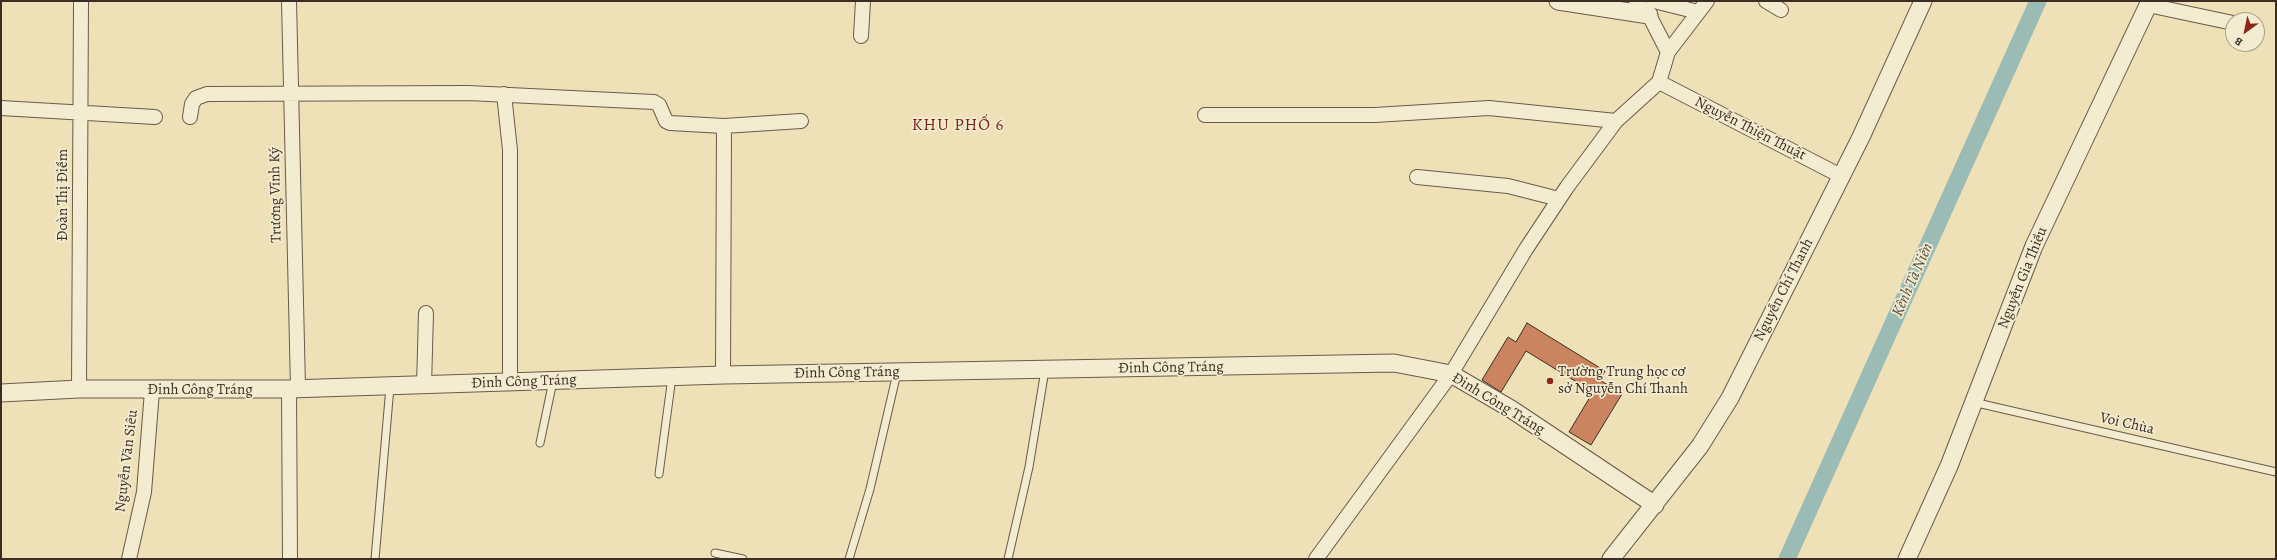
<!DOCTYPE html>
<html>
<head>
<meta charset="utf-8">
<style>
  body { margin:0 }
  #map { position:relative; width:2277px; height:560px; overflow:hidden; background:#eee1b7; font-family:Alegreya,serif }
  canvas { display:block }
  .frame { position:absolute; inset:0; border:2px solid #3d2d25; pointer-events:none }
  .north { position:absolute; left:2225px; top:12px; width:40px; height:40px; box-sizing:border-box; background:#f4ecd0; border:1px solid #aba08c; border-radius:50%; rotate:213deg; font-size:11px; font-weight:700; line-height:16px; text-align:center; color:#3d2d25 }
  .north::after { content:''; display:block; margin:auto; width:14px; height:18px; background:#8f2418; clip-path:polygon(50% 0,100% 100%,50% 72%,0 100%) }
</style>
</head>
<body>
<div id="map">
<canvas width="2277" height="560"></canvas>
<div class="frame"></div>
<div class="north">B</div>
</div>
<script>
const c = document.querySelector('canvas').getContext('2d');
c.lineJoin = 'round';
function shape(rows) {
  const path = new Path2D();
  for (const r of rows) {
    path.moveTo(r[0], r[1]);
    for (let i = 2; i < r.length; i += 2) path.lineTo(r[i], r[i + 1]);
  }
  return path;
}
function strokePath(path, color, width, dash) {
  c.strokeStyle = color;
  c.lineWidth = width;
  c.lineCap = dash ? 'butt' : 'round';
  c.setLineDash(dash || []);
  c.stroke(path);
}
function fill(path, color) {
  c.fillStyle = color;
  c.fill(path, 'evenodd');
}
function write(font, color, halo, rows, align = 'center') {
  c.font = font + ' Alegreya,serif';
  c.lineWidth = 3.5;
  c.setLineDash([]);
  c.textBaseline = 'middle';
  c.strokeStyle = halo;
  c.fillStyle = color;
  for (const [text, x, y, turn = 0] of rows) {
    c.save();
    c.translate(x, y);
    c.rotate((+turn || 0) * Math.PI / 180);
    c.textAlign = isNaN(turn) ? turn : align;
    if (halo) c.strokeText(text, 0, 0);
    c.fillText(text, 0, 0);
    c.restore();
  }
}
const canal = shape([
  [1787,559,2038,1]
]);
const building = shape([
  [1527,323,1605,371,1600,380,1622,394,1591,445,1569,432,1593,392,1526,351,1501,392,1482,380,1508,337,1516,342,1527,323]
]);
const service = shape([
  [1973,402,2276,472],
  [540,443,553,381],
  [659,474,672,377],
  [715,553,743,559],
  [375,559,390,387],
  [849,559,870,489,897,373],
  [1008,559,1029,467,1045,370]
]);
const minor = shape([
  [289,1,298,388],
  [1636,1,1649,15,1668,52],
  [1654,1,1698,12],
  [1766,1,1781,10],
  [2148,5,2233,23],
  [861,36,863,1],
  [1659,82,1841,176],
  [504,94,510,150,510,383],
  [1,108,155,117],
  [1205,115,1375,115,1489,108,1616,121],
  [190,117,192,104,196,98,207,94,468,93,654,102,659,105,666,121,670,123,724,126,723,375],
  [724,126,801,121],
  [1417,177,1508,186,1559,199],
  [424,386,426,313],
  [79,389,81,1],
  [289,389,290,559],
  [129,559,144,492,152,391],
  [1316,559,1451,374,1526,249,1567,187,1616,121,1659,82,1668,52,1707,1]
]);
const tertiary = shape([
  [1558,1,1649,15],
  [1,393,79,389,289,389,723,375,1394,363,1451,374,1511,409,1655,505],
  [1611,559,1700,446,1730,398,1861,137,1923,1],
  [1907,559,1949,466,2034,246,2150,1]
]);
const markers = [
  [1550,381,4,"#8f2418"]
];
const streetNames = [
  ["Nguyễn Thiện Thuật",1750,129,27],
  ["Đoàn Thị Điểm",63,195,-90],
  ["Trương Vĩnh Ký",276,195,-91],
  ["Nguyễn Gia Thiều",2023,278,-68],
  ["Nguyễn Chí Thanh",1784,290,-63],
  ["Đinh Công Tráng",1171,368,-1],
  ["Đinh Công Tráng",847,373,-1],
  ["Đinh Công Tráng",524,382,-2],
  ["Đinh Công Tráng",200,390],
  ["Đinh Công Tráng",1498,404,31],
  ["Voi Chùa",2127,424,13],
  ["Nguyễn Văn Siêu",127,461,-83]
];
const poiNames = [
  ["Trường Trung học cơ",1558,372],
  ["sở Nguyễn Chí Thanh",1558,389]
];
const waterNames = [
  ["Kênh Tà Niên",1913,280,-66]
];
const quarterNames = [
  ["KHU PHỐ 6",958,126]
];
strokePath(canal, '#9bbcb5', 17);
fill(building, '#ca8560');
strokePath(building, '#3d2d25', 1);
strokePath(service, '#695a4a', 9);
strokePath(minor, '#695a4a', 16);
strokePath(tertiary, '#695a4a', 19);
strokePath(service, '#f4ecd0', 7);
strokePath(minor, '#f4ecd0', 14);
strokePath(tertiary, '#f4ecd0', 17);
for (const [x, y, r, color] of markers) {
  const dot = new Path2D();
  dot.arc(x, y, r, 0, 2 * Math.PI);
  c.fillStyle = color;
  c.fill(dot);
  strokePath(dot, '#f4ecd0', 1.5);
}
write('15px', '#3d2d25', '#f4ecd0', streetNames);
write('15px', '#3d2d25', '#f4ecd0', poiNames, 'left');
write('italic 16px', '#545149', '#f4ecd0', waterNames);
c.letterSpacing = '1px';
write('17px', '#7a1f14', '#f4ecd0', quarterNames);
c.letterSpacing = '0px';
</script>
</body>
</html>
